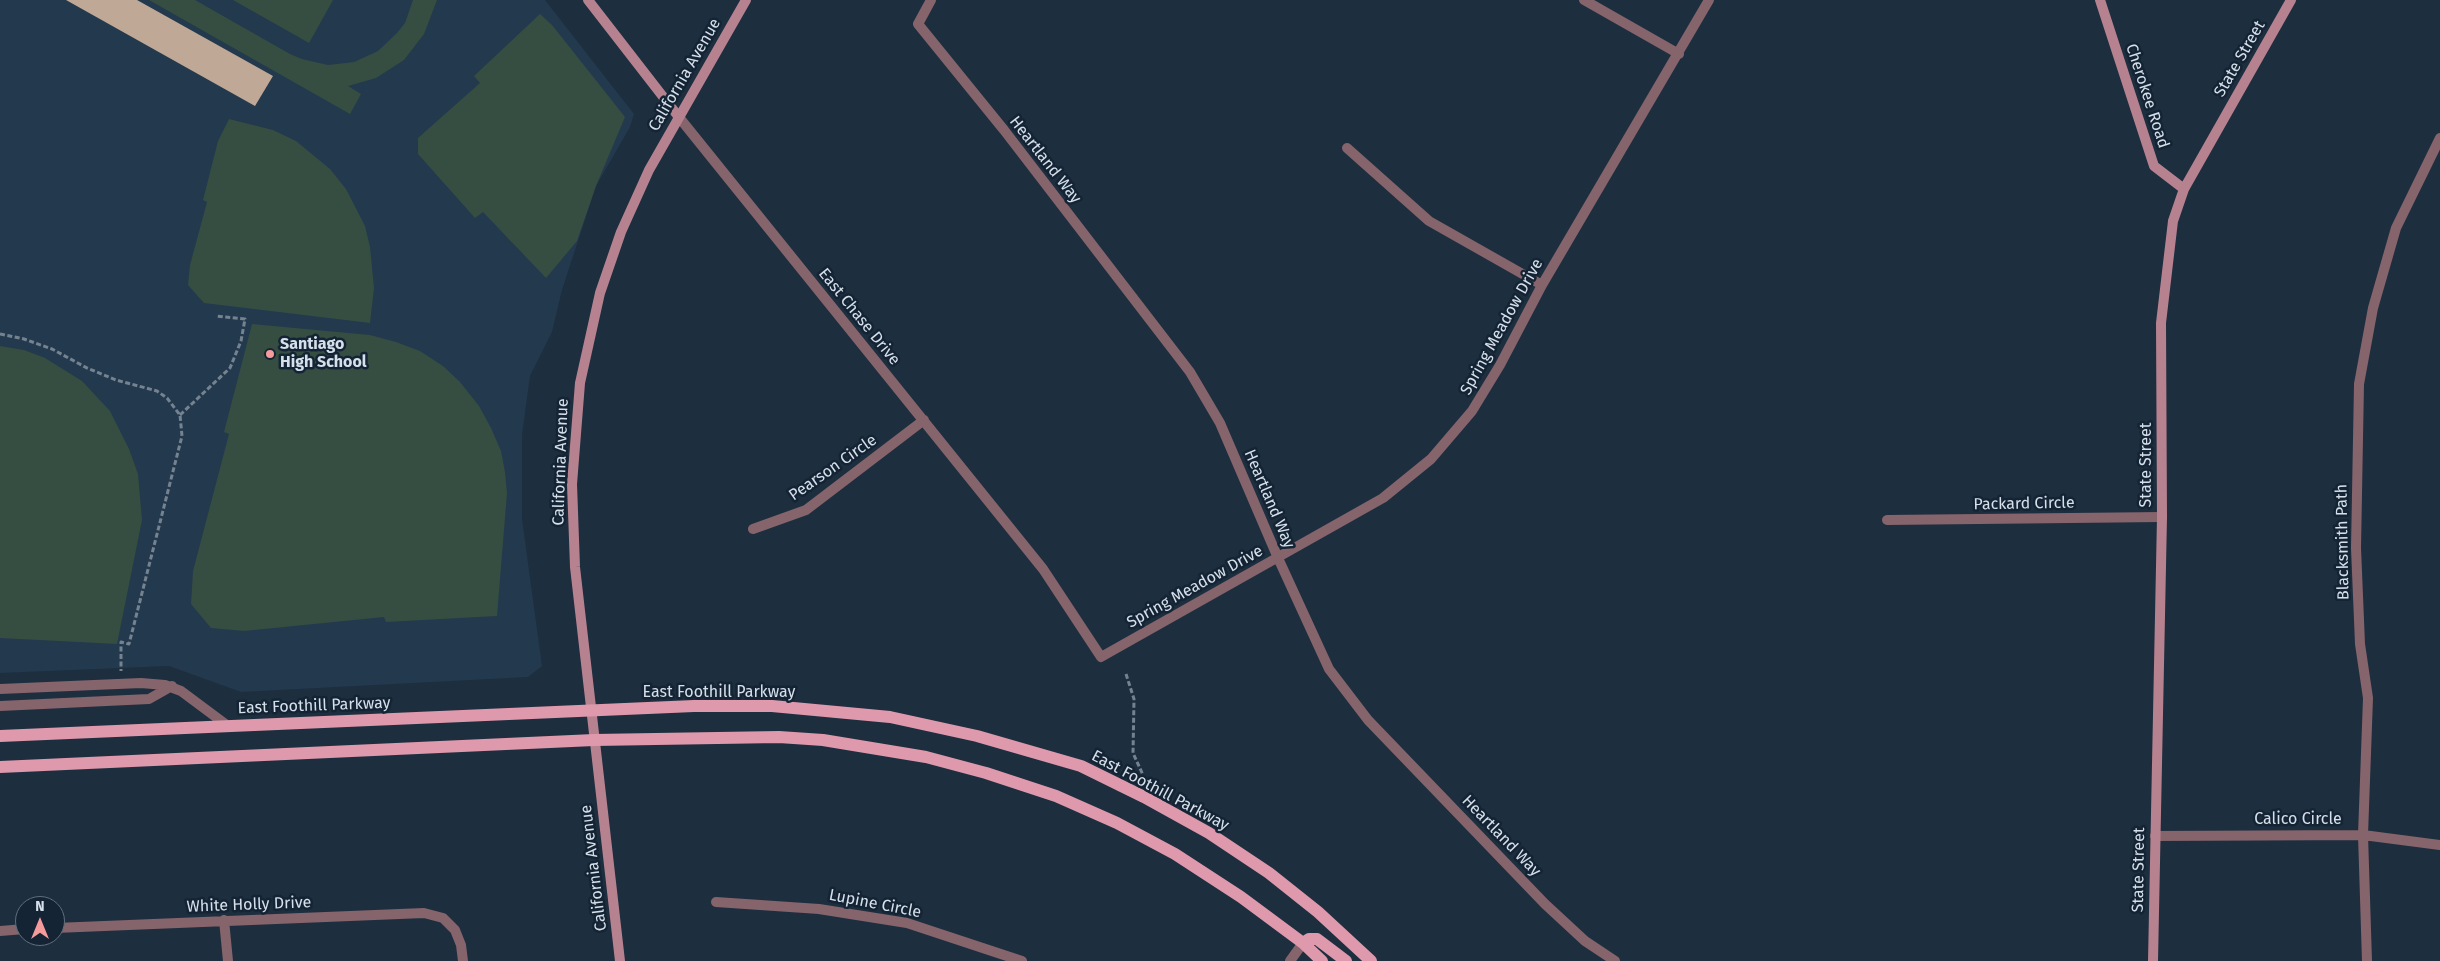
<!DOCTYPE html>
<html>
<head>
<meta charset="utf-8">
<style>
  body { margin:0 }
  #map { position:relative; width:2440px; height:961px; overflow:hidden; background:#1d2e3f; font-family:"Fira Sans",sans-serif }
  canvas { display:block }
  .north { position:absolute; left:15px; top:896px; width:50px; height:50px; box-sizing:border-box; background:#142434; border:1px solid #616f7d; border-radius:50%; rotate:0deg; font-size:14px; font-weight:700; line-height:20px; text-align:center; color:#d5e0eb }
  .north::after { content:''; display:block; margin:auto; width:18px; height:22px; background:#f59b9b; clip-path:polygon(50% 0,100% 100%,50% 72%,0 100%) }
</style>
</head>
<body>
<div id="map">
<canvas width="2440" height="961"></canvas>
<div class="north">N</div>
</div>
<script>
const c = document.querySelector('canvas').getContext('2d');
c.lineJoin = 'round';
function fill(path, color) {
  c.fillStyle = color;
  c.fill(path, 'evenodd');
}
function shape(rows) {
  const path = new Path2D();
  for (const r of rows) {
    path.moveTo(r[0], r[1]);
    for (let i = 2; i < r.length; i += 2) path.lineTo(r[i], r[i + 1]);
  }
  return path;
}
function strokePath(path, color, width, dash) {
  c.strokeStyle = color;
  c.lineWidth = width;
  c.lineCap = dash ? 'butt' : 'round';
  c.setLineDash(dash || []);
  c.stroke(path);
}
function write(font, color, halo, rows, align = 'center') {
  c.font = font + ' "Fira Sans",sans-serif';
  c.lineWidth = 5;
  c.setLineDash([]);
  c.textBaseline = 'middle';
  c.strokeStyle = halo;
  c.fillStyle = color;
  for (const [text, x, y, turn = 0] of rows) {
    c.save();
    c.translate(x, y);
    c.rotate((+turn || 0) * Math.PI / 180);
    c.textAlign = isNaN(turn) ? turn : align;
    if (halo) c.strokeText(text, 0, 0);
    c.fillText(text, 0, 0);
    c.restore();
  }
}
const built = shape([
  [0,0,545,0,634,114,630,127,596,186,562,290,552,332,530,376,522,435,522,519,542,666,528,677,241,692,169,666,0,673]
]);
const green = shape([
  [149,0,195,0,290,54,302,59,328,65,354,62,378,51,397,33,405,23,413,0,437,0,424,34,404,60,376,78,348,86,361,94,350,114],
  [233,0,333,0,309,43],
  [540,14,552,25,625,117,596,186,577,241,546,278,483,212,475,218,418,154,418,138,480,83,474,76],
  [229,119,273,130,296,141,330,169,346,189,365,226,370,247,374,288,370,323,204,303,188,285,190,265,207,202,203,200,218,141],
  [252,324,370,335,396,342,420,351,443,366,460,382,479,406,491,428,501,451,505,472,507,493,497,616,386,622,384,617,244,631,211,628,191,604,193,571,229,434,224,432],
  [0,346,24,350,45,358,82,381,110,411,129,449,138,474,142,520,117,644,0,638]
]);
const building = shape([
  [66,0,137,0,273,76,255,106]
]);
const path = shape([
  [0,334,24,339,52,349,87,368,116,380,157,391,167,398,180,415,182,436,129,644,121,642,121,671],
  [180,415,230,368,241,341,245,319,216,316],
  [1126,674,1134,699,1133,753,1143,775]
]);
const lane = shape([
  [0,689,141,683,165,685,181,691,228,726],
  [0,706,149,699,172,686]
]);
const street = shape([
  [931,0,918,24,1004,130,1190,372,1220,423,1278,558,1329,669,1368,720,1545,904,1585,941,1615,961],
  [1584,0,1679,54],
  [678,116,1043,569,1101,657,1383,498,1431,459,1472,411,1500,365,1542,285,1709,0],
  [1347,148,1429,221,1542,285],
  [1887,520,2162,517],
  [753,529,806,510,924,420],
  [2155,836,2363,835,2440,845],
  [716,902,819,909,907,923,1022,961],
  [224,920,228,961],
  [55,928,424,913,443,918,455,930,461,945,463,961],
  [0,931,25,929],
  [1290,961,1303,943],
  [2367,961,2363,835,2368,698,2360,644,2356,548,2359,384,2373,308,2396,228,2440,138]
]);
const secondary = shape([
  [588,0,678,116],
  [2100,0,2154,166,2184,189],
  [620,961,575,567,572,484,580,383,600,293,621,232,649,170,746,0],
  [2153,961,2162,517,2161,323,2173,221,2184,189,2291,0]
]);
const primary = shape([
  [0,736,694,706,772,706,890,717,977,736,1081,766,1144,797,1209,833,1269,873,1318,912,1371,961],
  [0,767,594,740,779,737,823,740,926,757,986,773,1056,796,1117,823,1175,854,1241,897,1303,943,1322,961],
  [1303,943,1309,939,1317,939,1346,961]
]);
const markers = [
  [270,354,5,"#f59b9b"]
];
const streetNames = [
  ["State Street",2240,59,-60],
  ["California Avenue",685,75,-60],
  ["Cherokee Road",2147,96,72],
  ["Heartland Way",1045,160,52],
  ["East Chase Drive",859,317,51],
  ["Spring Meadow Drive",1502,327,-61],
  ["California Avenue",561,462,-88],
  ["State Street",2147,465,-90],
  ["Pearson Circle",833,468,-35],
  ["Heartland Way",1269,499,67],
  ["Packard Circle",2024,504,-1],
  ["Blacksmith Path",2343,542,-91],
  ["Spring Meadow Drive",1195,587,-29],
  ["East Foothill Parkway",719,693],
  ["East Foothill Parkway",314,706,-2],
  ["East Foothill Parkway",1160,791,28],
  ["Calico Circle",2298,820],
  ["Heartland Way",1501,836,46],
  ["California Avenue",594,868,-97],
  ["State Street",2139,870,-89],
  ["Lupine Circle",875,904,11],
  ["White Holly Drive",249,905,-2]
];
const poiNames = [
  ["Santiago",280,345],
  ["High School",280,363]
];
fill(built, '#23394e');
fill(green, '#364d42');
fill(building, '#c0a896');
strokePath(path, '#758391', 3, [5, 2.5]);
strokePath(lane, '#85646c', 10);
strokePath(street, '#85646c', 10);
strokePath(secondary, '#b78290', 10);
strokePath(primary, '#de99ac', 12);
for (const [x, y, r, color] of markers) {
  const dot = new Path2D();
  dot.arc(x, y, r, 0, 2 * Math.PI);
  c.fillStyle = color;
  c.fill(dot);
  strokePath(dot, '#142434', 2);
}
write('16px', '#d5e0eb', '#142434', streetNames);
write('bold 16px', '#d5e0eb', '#142434', poiNames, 'left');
</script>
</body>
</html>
